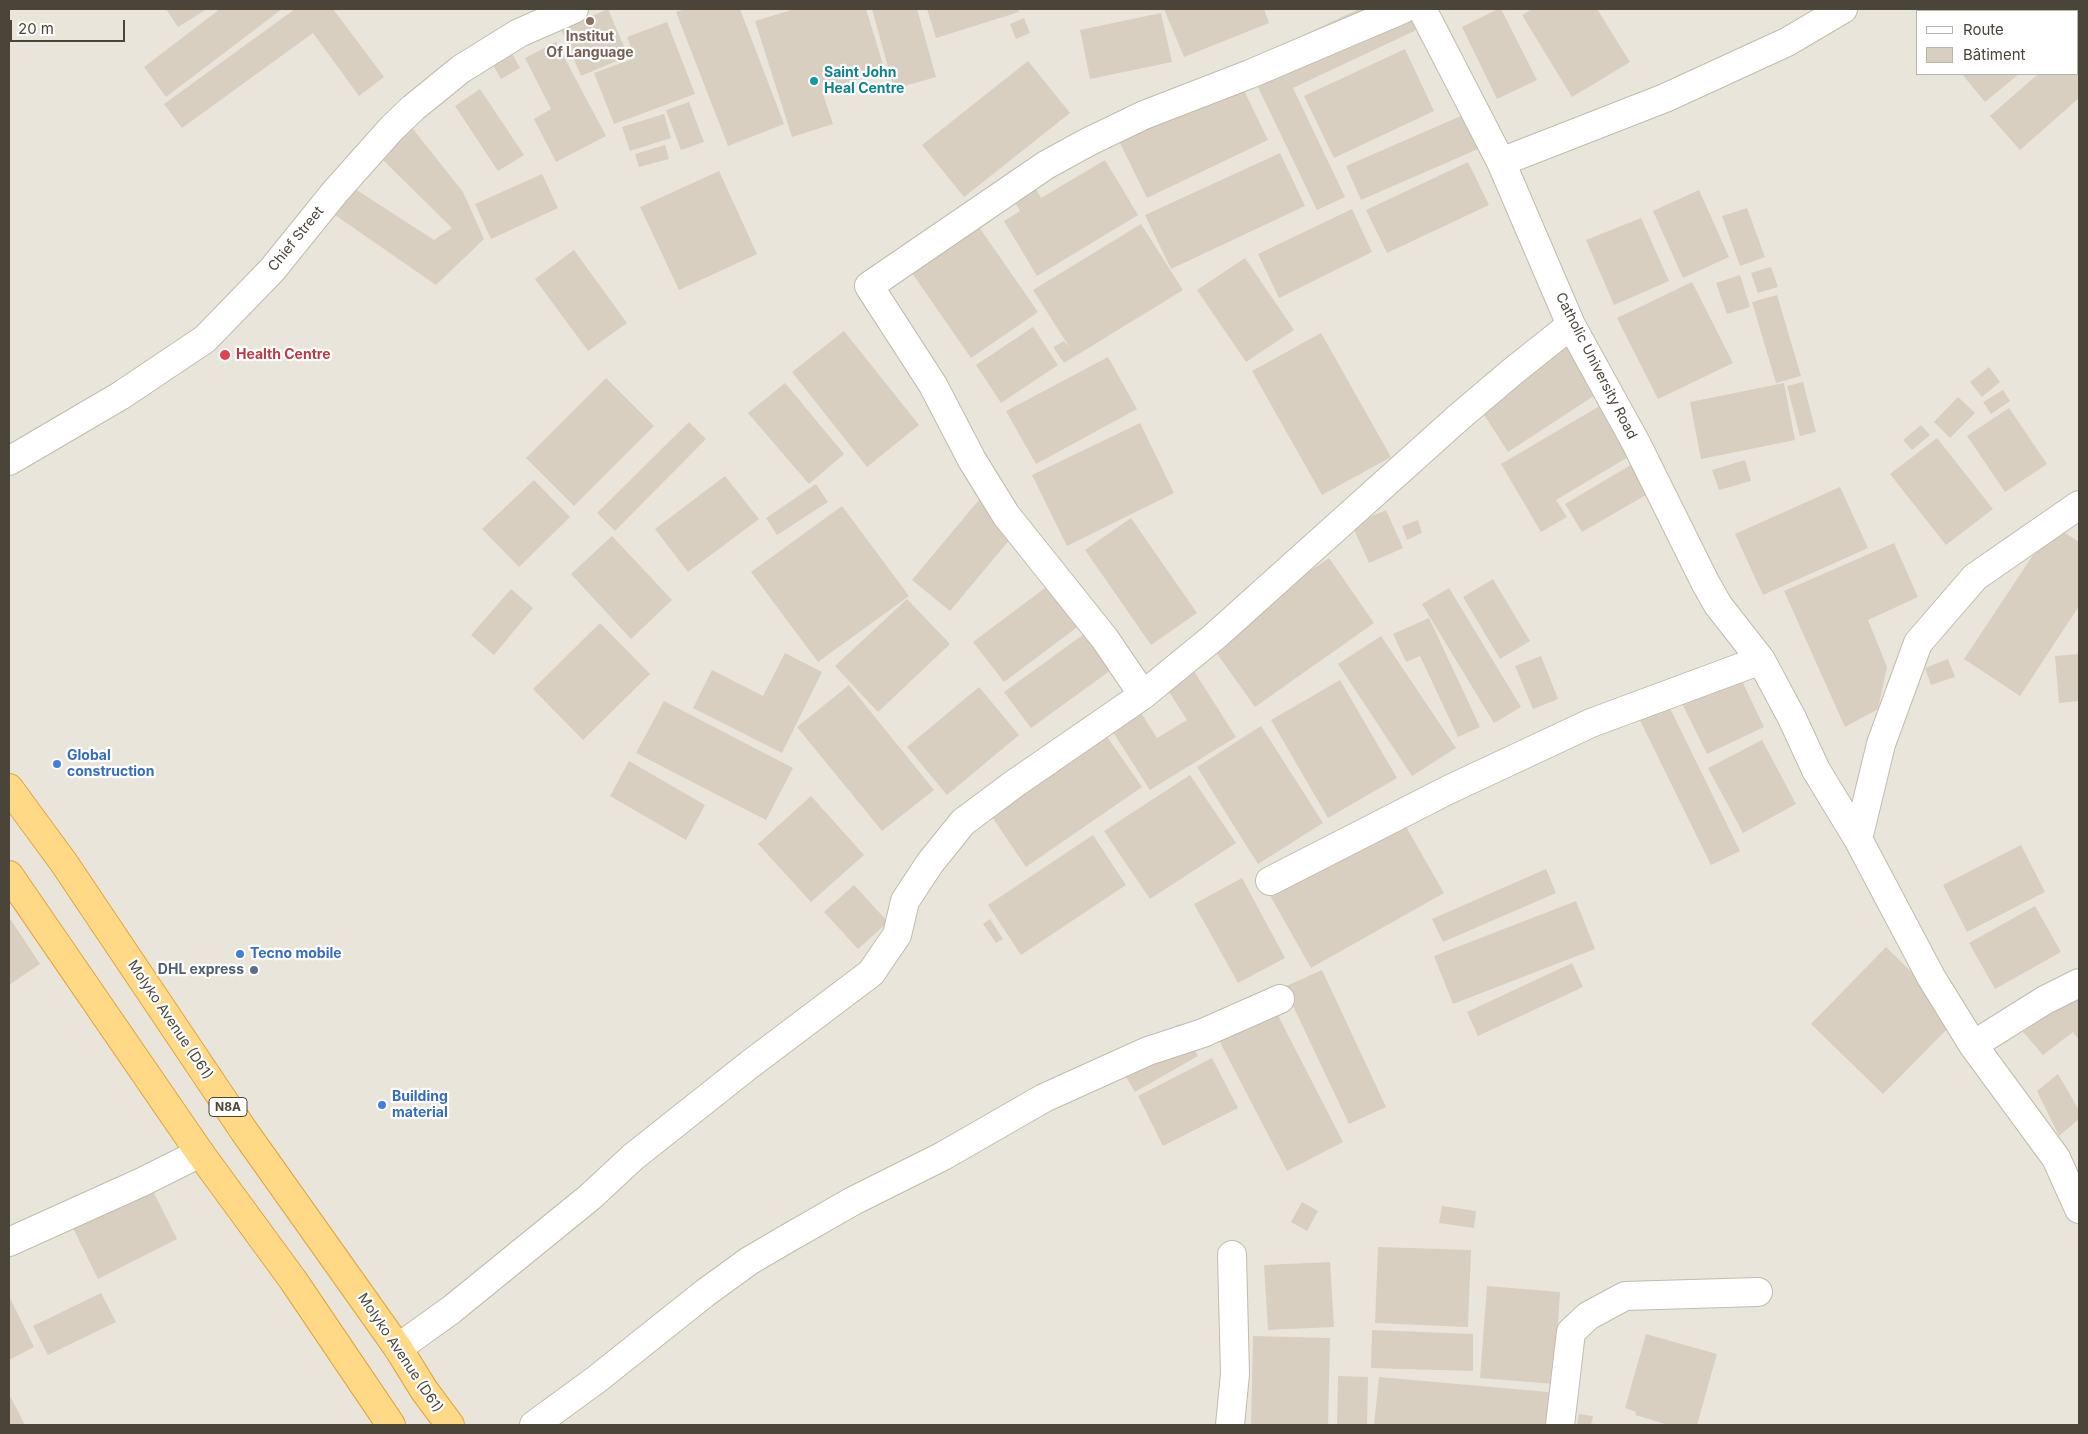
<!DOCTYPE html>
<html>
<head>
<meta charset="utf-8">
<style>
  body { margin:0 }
  #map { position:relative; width:2088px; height:1434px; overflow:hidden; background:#f6f3ec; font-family:Inter,sans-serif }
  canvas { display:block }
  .frame { position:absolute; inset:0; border:10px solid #4b4439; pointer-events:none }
  .legend { position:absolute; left:1916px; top:10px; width:162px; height:65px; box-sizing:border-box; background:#fff; border:1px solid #b7b4b0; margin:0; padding:6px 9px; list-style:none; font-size:15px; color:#4b4439 }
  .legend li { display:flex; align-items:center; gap:10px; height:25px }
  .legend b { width:25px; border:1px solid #b7b4b0 }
  .scale { position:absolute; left:10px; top:20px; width:115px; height:22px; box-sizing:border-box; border:2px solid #4b4439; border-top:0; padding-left:6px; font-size:15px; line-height:18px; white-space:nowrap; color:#4b4439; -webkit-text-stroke:4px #fff; paint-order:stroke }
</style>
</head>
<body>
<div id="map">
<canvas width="2088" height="1434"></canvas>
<div class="frame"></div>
<ul class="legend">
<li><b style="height:6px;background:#fff"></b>Route</li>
<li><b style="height:14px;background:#d8cfc1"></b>Bâtiment</li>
</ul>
<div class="scale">20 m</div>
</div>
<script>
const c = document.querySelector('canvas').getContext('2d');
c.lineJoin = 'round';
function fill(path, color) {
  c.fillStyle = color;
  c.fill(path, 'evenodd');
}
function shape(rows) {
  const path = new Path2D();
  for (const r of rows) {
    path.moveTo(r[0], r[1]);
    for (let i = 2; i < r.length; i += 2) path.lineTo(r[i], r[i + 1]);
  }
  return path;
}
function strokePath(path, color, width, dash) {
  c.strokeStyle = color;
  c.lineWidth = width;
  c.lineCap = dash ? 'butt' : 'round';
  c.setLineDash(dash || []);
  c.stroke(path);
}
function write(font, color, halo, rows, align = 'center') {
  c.font = font + ' Inter,sans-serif';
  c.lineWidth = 4.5;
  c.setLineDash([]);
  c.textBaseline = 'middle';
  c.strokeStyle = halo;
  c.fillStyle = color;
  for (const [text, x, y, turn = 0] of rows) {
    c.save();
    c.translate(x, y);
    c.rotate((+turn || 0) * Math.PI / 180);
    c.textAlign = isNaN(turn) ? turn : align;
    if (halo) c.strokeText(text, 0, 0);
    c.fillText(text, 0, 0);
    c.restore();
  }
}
const residential = shape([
  [9,9,2079,9,2079,1425,9,1425],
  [1917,11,2077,11,2077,74,1917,74]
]);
const building = shape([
  [166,9,207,9,178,27],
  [220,9,282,9,166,97,144,67],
  [295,9,333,9,384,77,359,96,313,33,182,128,164,104],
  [608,9,628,56,581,76,561,29],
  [686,9,740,9,784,124,728,146,676,12],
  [795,9,866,9,885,71,822,91,833,124,792,137,755,21],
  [872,9,917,9,936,77,894,89],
  [927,9,1018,9,1019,12,936,38],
  [1164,9,1264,9,1269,23,1184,57],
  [1359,9,1419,9,1427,25,1293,88,1345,197,1317,210,1246,62],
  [1498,9,1501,9,1537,80,1497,99,1462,27],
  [1532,9,1597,9,1630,62,1572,97,1522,15],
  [1999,9,2079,9,2079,24,2077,27,2077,11,1996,11],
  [1161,13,1172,62,1090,79,1080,30],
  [1024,18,1030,33,1016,39,1010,24],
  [667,22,695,94,614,124,594,73,635,58,627,37],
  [2079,38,2079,98,2020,150,1990,116,2038,74,2077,74,2077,40],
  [556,42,606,136,556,162,534,119,551,109,525,58],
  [1405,49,1434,111,1334,158,1304,96],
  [510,50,520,68,501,79,491,61],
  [1028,61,1070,113,964,197,922,145],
  [1962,74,2019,74,1985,102],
  [1238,78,1268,140,1147,198,1117,137],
  [480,89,524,155,498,171,455,106],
  [689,102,704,142,681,150,666,110],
  [1470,112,1485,146,1361,200,1346,166],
  [664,114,671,138,630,151,622,127],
  [409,124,463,192,484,239,436,285,335,215,349,185,434,240,452,228,380,157],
  [665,145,669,159,639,167,635,154],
  [1280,153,1305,206,1171,269,1145,215],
  [1105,160,1138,215,1037,276,1004,221,1020,211,1007,188,1028,176,1041,198],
  [1468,162,1489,205,1387,253,1366,210],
  [719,171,757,254,679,290,640,207],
  [542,174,558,208,491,239,475,204],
  [1699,190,1729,257,1683,278,1653,211],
  [1747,208,1765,257,1740,266,1722,216],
  [1352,209,1372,252,1279,298,1258,254],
  [972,217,1038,312,971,358,905,263],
  [1641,218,1669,281,1614,305,1586,240],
  [1141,224,1183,290,1064,363,1053,347,1064,341,1070,348,1033,290],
  [574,250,627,323,588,351,535,279],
  [1245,258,1294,330,1246,362,1197,290],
  [1771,267,1778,287,1758,293,1751,273],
  [1740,275,1750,307,1727,314,1716,283],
  [1692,282,1733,363,1658,399,1617,318],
  [1777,295,1801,376,1776,383,1752,302],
  [1033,327,1058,365,1001,403,976,365],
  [1567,328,1606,388,1508,452,1474,399],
  [844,331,919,425,867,467,792,372],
  [1321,333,1391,457,1322,495,1252,371],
  [1108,357,1137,409,1036,464,1006,411],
  [1989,367,2000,382,1982,397,1970,382],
  [606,378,654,426,574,506,526,458],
  [1803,382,1816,432,1800,436,1787,386],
  [785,383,844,454,809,484,748,413],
  [1784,383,1795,440,1701,459,1690,402],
  [2003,390,2010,401,1991,414,1983,402],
  [1958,397,1975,413,1950,438,1934,422],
  [1603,404,1633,454,1556,500,1567,517,1541,532,1501,464],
  [2009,408,2047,464,2005,492,1967,436],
  [689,422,706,439,615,531,597,513],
  [1140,423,1174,493,1067,546,1032,475],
  [1921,425,1930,435,1912,450,1903,440],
  [1937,438,1993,509,1946,545,1890,474],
  [1745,460,1751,481,1719,490,1712,470],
  [1634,463,1651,492,1582,532,1565,504],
  [725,476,759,519,688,572,655,529],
  [534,480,570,517,519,567,482,529],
  [816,484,828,502,777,535,766,518],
  [1840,487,1868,548,1763,595,1735,534],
  [983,495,1021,526,950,611,912,580],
  [842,506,909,596,818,662,751,572],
  [1386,510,1403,548,1369,563,1352,525],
  [1131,518,1197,613,1151,645,1085,550],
  [1418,520,1422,533,1407,540,1402,526],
  [2053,525,2079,542,2079,606,2020,696,1964,659],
  [612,536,672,600,631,639,571,574],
  [1894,543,1918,597,1868,620,1887,667,1878,709,1845,727,1784,591],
  [1329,558,1374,623,1255,707,1208,641],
  [1057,579,1088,619,1004,682,973,642],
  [1493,579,1530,641,1500,659,1463,597],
  [1449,588,1521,707,1494,723,1422,604],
  [511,589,533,608,494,655,471,635],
  [907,599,950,644,878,712,835,666],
  [1429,618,1480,727,1458,737,1420,656,1406,662,1393,634],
  [1102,621,1129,657,1031,728,1004,692],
  [600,623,650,674,583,740,533,689],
  [1381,636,1456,748,1412,776,1338,664],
  [785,653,822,672,782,753,693,708,712,670,763,696],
  [2079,654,2079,701,2059,703,2055,656],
  [1541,656,1558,699,1533,709,1515,666],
  [1731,658,1764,727,1707,754,1673,685],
  [1948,659,1955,677,1931,685,1925,668],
  [1190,665,1236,737,1150,790,1104,718,1133,700,1157,738,1187,720,1163,682],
  [1340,680,1397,778,1328,818,1271,720],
  [849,685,934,790,882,831,797,727],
  [1659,686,1740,851,1711,865,1630,700],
  [979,687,1019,735,947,795,907,747],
  [664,701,793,768,766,820,636,753],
  [1261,726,1323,823,1258,864,1197,767],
  [1101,728,1142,787,1026,867,986,808],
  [1762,740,1796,804,1743,833,1708,768],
  [629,761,705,805,686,840,610,796],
  [1190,775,1236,843,1150,899,1104,831],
  [811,796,864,855,811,902,758,844],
  [1401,818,1444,893,1311,968,1268,892],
  [1093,835,1126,885,1021,955,988,905],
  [2021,845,2045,892,1967,932,1943,885],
  [1546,869,1556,893,1443,942,1432,919],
  [1242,878,1285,958,1238,983,1194,904],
  [854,885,888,922,858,949,824,912],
  [1576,901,1595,949,1453,1004,1434,956],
  [2035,906,2061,952,1995,989,1969,943],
  [9,917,40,964,9,985],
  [990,919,1003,939,996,943,983,924],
  [1886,947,1958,1018,1883,1094,1811,1024],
  [1572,963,1583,987,1478,1036,1467,1012],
  [1322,970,1386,1107,1349,1124,1284,987],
  [1268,996,1343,1142,1287,1171,1211,1025],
  [2079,999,2079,1040,2073,1032,2043,1055,2023,1032,2057,1006],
  [1179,1024,1198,1056,1135,1092,1116,1060],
  [1212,1058,1238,1108,1163,1146,1138,1096],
  [2058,1074,2079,1110,2079,1119,2059,1136,2037,1091],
  [152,1189,177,1239,98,1279,73,1228],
  [1302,1202,1318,1211,1307,1231,1291,1222],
  [1442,1206,1476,1211,1474,1228,1439,1223],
  [1378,1247,1471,1250,1468,1327,1375,1323],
  [1330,1262,1334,1327,1268,1330,1264,1265],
  [1487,1286,1560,1292,1554,1384,1480,1378],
  [101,1293,116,1322,48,1355,33,1326],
  [9,1296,34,1347,9,1360],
  [1372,1330,1473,1334,1473,1371,1371,1368],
  [1646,1334,1717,1354,1697,1425,1669,1425,1635,1415,1636,1412,1625,1408],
  [1253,1336,1330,1338,1328,1425,1251,1425],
  [1338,1376,1368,1377,1367,1425,1337,1425],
  [1379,1377,1559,1393,1556,1425,1374,1425],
  [9,1394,25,1425,9,1425],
  [1579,1414,1593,1416,1591,1425,1577,1425]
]);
const minor = shape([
  [1422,9,1501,162,1571,325,1636,443,1705,582,1718,605,1761,660,1792,718,1816,770,1858,839,1931,977,1973,1045,2056,1158,2079,1209],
  [1501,162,1665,98,1787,42,1843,9],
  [9,461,120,396,205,339,272,270,335,192,392,128,413,108,461,69,519,33,574,9],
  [1143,695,1214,637,1459,417,1512,372,1571,325],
  [1858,839,1881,744,1918,643,1975,577,2079,505],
  [1270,881,1448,790,1591,723,1761,660],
  [1973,1045,2045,1000,2079,983],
  [9,1242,142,1182,200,1153],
  [398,1348,451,1310,590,1197,633,1157,749,1065,871,973,897,935,905,901,930,863,963,822,1014,784,1143,695,1105,639,1006,515,972,460,933,385,869,286,1046,165,1088,142,1144,115,1250,74,1403,9],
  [534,1425,597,1379,705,1293,749,1261,790,1237,853,1201,943,1156,1044,1098,1148,1051,1203,1033,1280,999],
  [1230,1425,1235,1374,1232,1255],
  [1560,1425,1571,1332,1588,1316,1625,1296,1758,1292]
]);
const trunk = shape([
  [9,788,64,863,244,1131,398,1348,424,1390,450,1425],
  [9,875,200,1153,293,1280,391,1425]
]);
const markers = [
  [590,21,5,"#8d6e63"],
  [814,81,5,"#0f9aa8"],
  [225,355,6,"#e0444e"],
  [57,764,5,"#3f7fe0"],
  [240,954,5,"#3f7fe0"],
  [254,970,5,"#5c6f8a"],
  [382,1105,5,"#3f7fe0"]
];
const shields = [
  [228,1107,38]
];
const shieldNames = [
  ["N8A",228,1107]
];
const educationNames = [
  ["Institut",590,37],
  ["Of Language",590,53]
];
const cultureNames = [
  ["Saint John",824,73],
  ["Heal Centre",824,89]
];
const streetNames = [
  ["Chief Street",296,239,-51],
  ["Catholic University Road",1596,366,63],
  ["Molyko Avenue (D61)",170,1020,56],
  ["Molyko Avenue (D61)",400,1353,56]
];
const healthNames = [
  ["Health Centre",236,355]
];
const shopNames = [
  ["Global",67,756],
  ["construction",67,772],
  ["Tecno mobile",250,954],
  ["Building",392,1097],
  ["material",392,1113]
];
const serviceNames = [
  ["DHL express",244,970]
];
fill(residential, '#eae5da');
fill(building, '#d8cfc1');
strokePath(minor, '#c2bbae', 30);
strokePath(trunk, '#e0a43c', 30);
strokePath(minor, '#fff', 28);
strokePath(trunk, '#ffd985', 28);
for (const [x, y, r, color] of markers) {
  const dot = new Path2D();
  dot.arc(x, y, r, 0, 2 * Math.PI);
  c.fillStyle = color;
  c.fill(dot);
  strokePath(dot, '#fff', 2);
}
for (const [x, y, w] of shields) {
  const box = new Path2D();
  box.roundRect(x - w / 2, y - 9.5, w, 19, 4);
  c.fillStyle = '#fff';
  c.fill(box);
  strokePath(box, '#4b4439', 1);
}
write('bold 12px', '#4b4439', null, shieldNames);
write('bold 14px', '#785e54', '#fff', educationNames);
write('bold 14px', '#0d838f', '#fff', cultureNames, 'left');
write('14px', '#4b4439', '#fff', streetNames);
write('bold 14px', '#be3a42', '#fff', healthNames, 'left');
write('bold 14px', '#366cbe', '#fff', shopNames, 'left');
write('bold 14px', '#4e5e75', '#fff', serviceNames, 'right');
</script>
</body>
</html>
